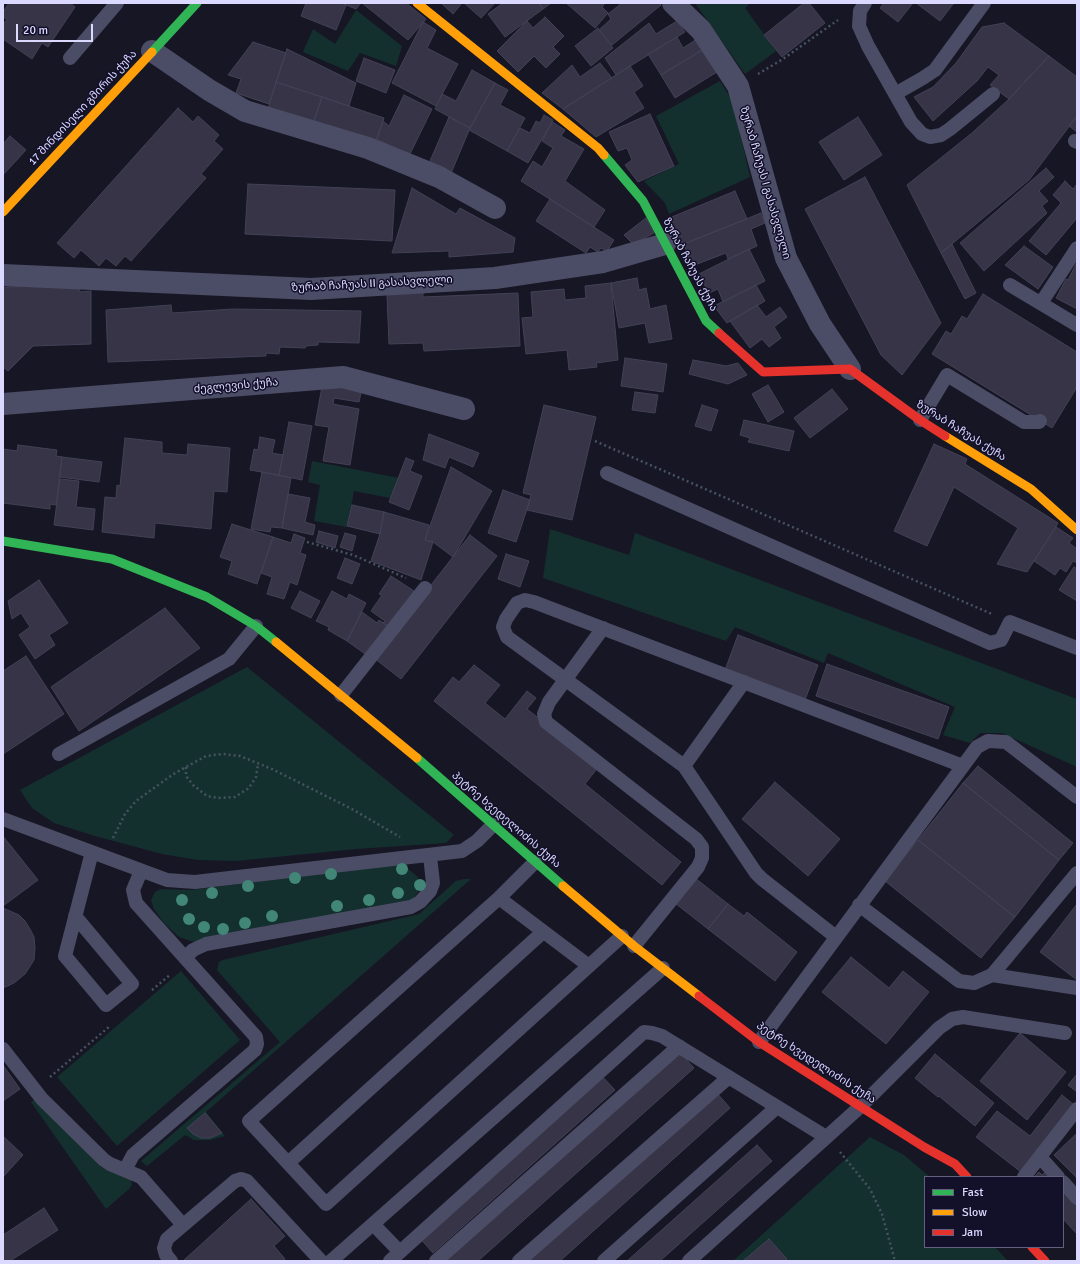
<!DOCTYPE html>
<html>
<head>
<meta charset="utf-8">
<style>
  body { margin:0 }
  #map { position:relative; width:1080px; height:1264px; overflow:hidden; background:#171624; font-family:Signika,sans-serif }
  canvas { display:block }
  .frame { position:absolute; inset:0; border:4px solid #dbd9ff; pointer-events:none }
  .legend { position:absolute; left:924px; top:1176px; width:140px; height:72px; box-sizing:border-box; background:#13102a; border:1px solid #63607f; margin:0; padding:5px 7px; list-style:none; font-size:12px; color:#dbd9ff }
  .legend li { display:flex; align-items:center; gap:8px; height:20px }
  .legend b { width:20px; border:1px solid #63607f }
  .scale { position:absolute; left:16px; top:24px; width:77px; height:18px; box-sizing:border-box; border:2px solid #dbd9ff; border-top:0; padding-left:5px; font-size:12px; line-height:14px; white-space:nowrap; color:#dbd9ff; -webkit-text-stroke:3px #13102a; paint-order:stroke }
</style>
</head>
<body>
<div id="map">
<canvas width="1080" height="1264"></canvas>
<div class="frame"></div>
<ul class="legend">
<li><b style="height:5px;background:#30b455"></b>Fast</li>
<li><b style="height:5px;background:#ff9f0a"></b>Slow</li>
<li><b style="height:5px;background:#e5322d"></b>Jam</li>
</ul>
<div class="scale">20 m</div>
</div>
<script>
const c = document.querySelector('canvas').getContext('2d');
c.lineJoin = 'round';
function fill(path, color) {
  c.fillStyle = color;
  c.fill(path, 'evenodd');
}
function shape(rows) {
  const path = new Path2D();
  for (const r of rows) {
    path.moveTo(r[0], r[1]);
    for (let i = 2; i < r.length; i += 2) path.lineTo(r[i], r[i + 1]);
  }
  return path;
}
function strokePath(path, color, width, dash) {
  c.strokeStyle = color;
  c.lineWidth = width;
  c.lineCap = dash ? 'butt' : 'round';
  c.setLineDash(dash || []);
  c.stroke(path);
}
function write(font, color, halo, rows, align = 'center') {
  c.font = font + ' Signika,"Noto Sans Georgian",sans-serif';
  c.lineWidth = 3;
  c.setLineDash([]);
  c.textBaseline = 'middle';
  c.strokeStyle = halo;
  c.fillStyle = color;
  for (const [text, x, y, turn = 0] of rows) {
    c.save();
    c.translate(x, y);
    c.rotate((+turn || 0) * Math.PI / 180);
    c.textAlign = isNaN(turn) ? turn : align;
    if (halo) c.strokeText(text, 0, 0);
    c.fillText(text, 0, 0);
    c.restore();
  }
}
const green = shape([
  [695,3,750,3,745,8,776,51,745,74],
  [356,10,402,46,396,66,360,53,348,71,303,52,313,29,335,44],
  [720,81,733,102,750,177,669,214,665,203,644,181,679,164,656,116],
  [312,461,399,478,395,499,354,491,347,527,314,521,320,485,308,482],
  [550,529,629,555,635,533,1077,699,1077,767,1002,733,980,733,970,743,943,735,955,707,828,653,824,663,735,627,726,641,543,578],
  [247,667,454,835,446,843,356,849,236,861,198,860,162,854,95,836,54,823,32,808,20,790],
  [390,865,406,867,418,877,418,892,413,899,407,902,194,942,179,937,164,923,154,909,151,900,155,892,161,889,191,890],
  [464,879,471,879,206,1112,225,1136,210,1140,194,1140,185,1135,147,1166,141,1161,280,1042,217,970,219,962,223,960,419,914,456,881],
  [181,971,240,1040,117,1146,57,1077],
  [35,1099,101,1167,126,1177,131,1180,132,1185,129,1189,106,1209,31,1102],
  [870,1137,904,1155,930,1177,925,1177,925,1247,995,1247,1008,1261,733,1261]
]);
const building = shape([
  [9,3,70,3,75,7,48,47,42,43,32,59,3,39,3,25,7,19,3,17,3,12,9,3],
  [306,3,341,3,346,5,336,30,301,16,306,3],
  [341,3,361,3,356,9,341,3],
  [362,3,406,3,426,19,408,40,362,3],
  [441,3,462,3,453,14,441,3],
  [464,3,495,3,481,18,464,3],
  [503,3,539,3,543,9,505,37,488,14,503,3],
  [539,3,551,3,543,9,539,3],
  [566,3,605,3,602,7,608,13,595,28,566,3],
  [622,3,659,3,661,5,612,45,599,30,611,19,608,14,622,3],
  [804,3,809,3,825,23,782,57,764,35,804,3],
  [884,3,913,3,898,22,880,8,884,3],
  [916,3,954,3,940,21,916,3],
  [545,17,564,36,553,47,560,54,546,68,534,56,518,72,497,51,527,21,533,28,545,17],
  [677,21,685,32,616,75,605,58,649,23,656,34,677,21],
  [423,22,436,30,427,48,458,64,436,106,392,83,423,22],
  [1004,23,1049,56,1009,99,990,85,999,75,988,67,977,81,933,121,914,97,933,87,956,63,982,27,1004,23],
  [598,28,613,48,591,66,575,46,598,28],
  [677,37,683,48,697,39,704,49,661,75,648,54,677,37],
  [253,42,286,53,269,104,236,93,241,79,228,75,253,42],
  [287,49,356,83,349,106,276,82,287,49],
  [704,49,717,72,675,98,661,75,704,49],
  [1049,56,1077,77,1077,116,1029,180,941,253,907,185,972,133,1009,99,1049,56],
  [364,58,395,70,386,93,356,81,364,58],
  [600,63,612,78,563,109,542,93,572,65,580,77,600,63],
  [630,66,643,86,634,92,644,108,596,137,563,109,630,66],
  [472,70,495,83,470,128,435,109,442,94,456,101,472,70],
  [276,82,322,97,314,121,268,109,276,82],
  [495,83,508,90,500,105,525,118,507,151,469,130,495,83],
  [404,95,432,109,409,156,377,139,383,121,389,126,404,95],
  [322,97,384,118,375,144,314,121,322,97],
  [178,108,193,122,198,116,219,135,214,141,223,149,201,174,206,178,131,261,125,256,116,266,106,258,99,266,81,250,74,258,57,243,178,108],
  [650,114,674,166,638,182,625,165,632,160,627,148,618,151,609,132,650,114],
  [544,115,553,120,528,163,507,151,520,128,530,133,536,121,540,123,544,115],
  [1077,116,1077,132,1069,126,1077,116],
  [449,117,470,128,449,178,427,168,449,117],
  [858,117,882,155,844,180,819,142,858,117],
  [552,122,565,130,561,136,584,149,565,181,605,210,594,227,521,181,533,161,542,167,553,148,542,141,552,122],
  [10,136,26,150,3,175,3,144,10,136],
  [1046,168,1054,177,1039,191,1048,201,1042,206,1047,213,984,271,960,243,1046,168],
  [865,177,941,323,902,375,881,355,805,209,865,177],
  [1065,181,1073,189,1077,184,1077,209,1076,210,1077,211,1077,218,1046,255,1029,241,1061,203,1053,195,1065,181],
  [248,184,395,190,392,241,245,234,248,184],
  [412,188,456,214,460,208,515,238,513,252,449,257,449,251,392,253,412,188],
  [735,191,747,219,678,246,667,219,735,191],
  [550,199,614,240,607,251,601,248,598,252,590,247,586,253,536,221,550,199],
  [761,213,765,223,751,229,757,246,728,259,726,253,692,266,684,244,761,213],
  [646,218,654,233,633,244,624,235,646,218],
  [952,244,976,293,965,299,941,253,952,244],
  [1024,246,1053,267,1038,289,1005,265,1024,246],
  [749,249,765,281,723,302,718,289,709,293,699,274,749,249],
  [1077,262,1077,309,1056,298,1066,279,1068,280,1077,262],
  [637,278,639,290,646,288,650,309,666,305,672,339,649,343,645,323,619,328,611,283,637,278],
  [611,283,618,360,596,363,597,367,569,370,567,350,526,354,522,318,533,317,531,292,564,289,565,300,586,298,585,286,611,283],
  [79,285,80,292,91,291,91,344,33,346,8,371,3,367,3,289,5,287,79,285],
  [756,285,765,301,727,323,714,306,756,285],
  [423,293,423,297,518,293,520,346,424,351,423,343,389,344,387,295,423,293],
  [983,294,1077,352,1077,387,1052,428,932,354,946,331,951,334,962,316,967,319,983,294],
  [171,305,172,313,233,309,361,311,359,343,318,342,318,345,306,346,305,348,280,347,279,354,266,353,266,356,108,362,106,310,171,305],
  [757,305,766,317,780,307,787,317,774,327,781,338,769,347,762,339,750,348,730,321,757,305],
  [625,358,667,364,663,392,621,386,625,358],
  [693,360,726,366,738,363,747,375,728,384,689,374,693,360],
  [323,381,362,388,359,402,334,398,333,404,359,409,350,465,323,461,329,427,315,425,323,381],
  [768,385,784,412,768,422,752,394,768,385],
  [832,389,848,409,810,438,794,418,832,389],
  [635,392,658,395,655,413,632,410,635,392],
  [544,405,596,417,572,520,527,510,531,495,523,493,544,405],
  [702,405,718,410,711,431,695,426,702,405],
  [744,420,794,431,789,451,748,442,750,438,740,435,744,420],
  [289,422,312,426,302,480,279,475,289,422],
  [429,434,479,453,473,467,449,457,445,468,423,460,429,434],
  [260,437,275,440,272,453,283,455,279,475,250,470,254,449,258,450,260,437],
  [125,438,162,442,162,453,187,455,188,444,230,448,227,492,214,491,211,529,155,523,154,538,102,532,105,497,116,498,117,485,120,486,125,438],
  [934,444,967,459,965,464,1058,523,1027,572,997,564,1018,528,954,487,927,546,894,531,934,444],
  [18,445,57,450,56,456,62,457,56,505,50,504,50,509,3,503,3,449,17,451,18,445],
  [62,457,102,462,99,482,60,477,62,457],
  [406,458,414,461,410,471,422,476,409,510,389,502,406,458],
  [451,467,492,491,453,557,433,542,425,540,451,467],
  [262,472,291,478,282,528,271,527,270,532,251,529,262,472],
  [60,479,79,481,76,507,95,509,93,530,54,525,60,479],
  [503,490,530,500,516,542,488,533,503,490],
  [288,494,310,498,305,522,315,525,313,535,282,528,288,494],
  [352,505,384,512,380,534,347,526,352,505],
  [384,512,429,525,425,540,433,542,421,580,371,561,380,534,384,512],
  [232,524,273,537,257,584,228,574,232,561,220,557,232,524],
  [1056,527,1073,538,1069,543,1077,549,1077,563,1073,561,1066,572,1060,568,1055,575,1034,561,1056,527],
  [319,531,338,536,335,548,316,542,319,531],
  [345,533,356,536,352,551,340,547,345,533],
  [294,534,305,538,300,553,306,555,297,585,290,582,284,599,267,594,272,577,261,573,273,537,291,543,294,534],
  [470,535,497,556,401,679,374,658,470,535],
  [506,554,529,561,520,587,498,579,506,554],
  [345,558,360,564,352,584,337,578,345,558],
  [1074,567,1077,569,1077,601,1059,590,1074,567],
  [391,576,414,591,389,627,383,623,385,621,371,611,382,595,379,594,391,576],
  [39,580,68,623,49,635,55,645,35,659,19,635,30,627,21,613,12,619,8,601,39,580],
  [300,591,320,601,311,618,291,608,300,591],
  [332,591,347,599,349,594,366,603,347,641,328,630,329,627,316,621,332,591],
  [165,608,200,648,79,731,51,687,165,608],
  [362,612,377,623,379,620,389,627,368,656,347,641,362,612],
  [738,635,818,665,805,700,725,670,738,635],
  [26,656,64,714,3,754,3,671,26,656],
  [827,664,949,707,938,739,816,696,827,664],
  [474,665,500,685,485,703,505,719,527,691,536,698,527,709,599,766,585,784,681,862,662,885,434,701,453,677,459,682,474,665],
  [978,766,1073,843,1059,860,963,783,978,766],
  [775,782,840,839,808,876,742,819,775,782],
  [963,783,1059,860,1015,917,918,840,963,783],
  [3,836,38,880,3,906,3,836],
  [918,840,1015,917,981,958,885,881,918,840],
  [695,878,728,904,708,929,675,903,695,878],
  [728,904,744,916,747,912,797,952,775,981,708,929,728,904],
  [1077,904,1077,980,1040,952,1077,904],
  [3,908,19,915,25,921,30,929,34,937,35,948,34,960,25,974,14,983,3,988,3,908],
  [851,957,889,988,903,971,929,992,886,1044,822,992,851,957],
  [1020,1033,1066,1072,1027,1120,980,1081,1020,1033],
  [679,1051,694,1068,478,1261,445,1261,679,1051],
  [935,1054,994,1103,975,1126,939,1096,938,1097,915,1078,935,1054],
  [3,1065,20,1089,3,1101,3,1065],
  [600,1074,615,1090,433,1253,418,1236,600,1074],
  [1077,1074,1077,1092,1068,1085,1077,1074],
  [716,1092,730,1108,560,1261,527,1261,716,1092],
  [1062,1095,1074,1105,1021,1172,976,1137,997,1111,1030,1136,1062,1095],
  [205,1113,222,1133,210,1138,201,1138,193,1134,187,1128,205,1113],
  [1075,1135,1077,1136,1077,1178,1054,1155,1075,1135],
  [3,1136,23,1155,3,1177,3,1136],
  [757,1145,772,1161,660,1261,627,1261,757,1145],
  [1047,1171,1053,1177,1034,1177,1039,1172,1042,1175,1047,1171],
  [1063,1188,1077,1203,1077,1234,1063,1219,1063,1188],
  [251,1199,285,1236,274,1246,285,1259,283,1261,185,1261,184,1260,251,1199],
  [44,1208,58,1230,10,1261,3,1261,3,1235,44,1208],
  [769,1239,787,1259,784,1261,743,1261,769,1239]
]);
const path = shape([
  [758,74,783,59,838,20],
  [595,441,992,614],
  [307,542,353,555,406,578],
  [186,767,186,776,193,785,207,796,218,798,235,797,249,788,256,777,258,764],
  [113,838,125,814,136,801,172,775,186,767,206,756,223,754,240,756,272,769,350,808,400,837],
  [152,990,171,974],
  [50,1077,110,1026],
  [840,1152,870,1189,882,1214,895,1261]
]);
const lane = shape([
  [865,3,860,11,859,26,868,46,911,122,922,134,930,137,941,135,950,129,993,94],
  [70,58,117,3],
  [895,94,923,78,935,70,984,3],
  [1075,141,1077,142],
  [1010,285,1077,325],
  [1041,303,1077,248],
  [920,420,947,375,1024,422,1039,422,1040,421],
  [607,473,990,643,1001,640,1010,622,1077,648],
  [603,628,549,702,544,714,546,722,696,839,702,847,702,858,698,867,634,946],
  [341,695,425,588],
  [59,754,229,659,256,626],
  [684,766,744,682],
  [3,819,167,880,195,882,462,851,477,841,493,825],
  [535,862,499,898,249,1121,326,1204,622,936],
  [499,898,589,966],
  [859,905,959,981,974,983,992,975,1077,873],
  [75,916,132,984,106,1005,65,956,92,852],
  [836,937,762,879,756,873,684,766,507,637,503,627,506,619,517,603,525,600,534,602,963,766],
  [185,958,193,950,206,944,411,907,420,902,430,891,433,883,430,856],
  [992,975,1077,988],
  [759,1042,977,747,988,741,1006,742,1077,797],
  [3,1049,42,1099,104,1160,110,1164,141,1177,183,1225],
  [1040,1157,1058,1177],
  [288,1163,543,932],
  [125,1170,133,1155,255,1050,257,1044,256,1037,136,903,133,890,141,871],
  [1024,1177,1077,1109],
  [1063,1182,1077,1198],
  [373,1224,400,1252],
  [171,1261,166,1255,164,1248,167,1239,235,1181,241,1179,247,1181,321,1261],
  [331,1261,663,968],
  [390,1261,644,1032,652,1033,662,1036,826,1137],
  [436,1261,679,1046],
  [519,1261,729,1077],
  [604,1261,777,1107],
  [689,1261,861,1106,939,1028,952,1019,963,1017,1065,1033]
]);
const street = shape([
  [673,3,701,30,738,86,786,258,820,324,850,369],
  [152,51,209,90,245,111,368,148,439,177,495,208],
  [3,275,311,289,495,278,603,262,665,244],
  [3,404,343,377,464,409]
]);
const fast = shape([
  [152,52,197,3],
  [604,155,643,201,706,321,719,333],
  [3,541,112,559,207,597,256,626,276,642],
  [417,758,563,886]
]);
const slow = shape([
  [417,3,598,148,604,155],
  [3,212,152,52],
  [945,436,1031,489,1077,530],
  [276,642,417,758],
  [563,886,634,946,699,996]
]);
const jam = shape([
  [719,333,763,372,850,369,920,420,945,436],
  [699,996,759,1042,924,1147,955,1164,967,1177],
  [1032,1247,1045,1261]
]);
const trees = [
  [402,869],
  [331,874],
  [295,878],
  [420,885],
  [248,886],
  [212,893],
  [398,893],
  [182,900],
  [369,900],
  [337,906],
  [272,916],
  [189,919],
  [245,923],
  [204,927],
  [223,929]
];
const streetNames = [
  ["17 შინდისელი გმირის ქუჩა",83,108,-47],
  ["ზურაბ ჩაჩუას I გასასვლელი",765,183,74],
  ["ზურაბ ჩაჩუას ქუჩა",690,265,62],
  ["ზურაბ ჩაჩუას II გასასვლელი",372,284,-3],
  ["ძეგლევის ქუჩა",236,386,-5],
  ["ზურაბ ჩაჩუას ქუჩა",961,431,32],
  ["პეტრე ხვედელიძის ქუჩა",506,820,41],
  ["პეტრე ხვედელიძის ქუჩა",816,1063,33]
];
fill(green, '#14302e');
fill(building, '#363446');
strokePath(building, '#434157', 1);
strokePath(path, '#455260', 2.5, [2, 3]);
strokePath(lane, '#4b4c65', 14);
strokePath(street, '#4b4c65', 22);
strokePath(fast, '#30b455', 9);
strokePath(slow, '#ff9f0a', 9);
strokePath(jam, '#e5322d', 9);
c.fillStyle = '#418676';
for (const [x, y] of trees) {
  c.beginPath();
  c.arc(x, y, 6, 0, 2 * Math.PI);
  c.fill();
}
write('11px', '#dbd9ff', '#13102a', streetNames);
</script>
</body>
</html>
